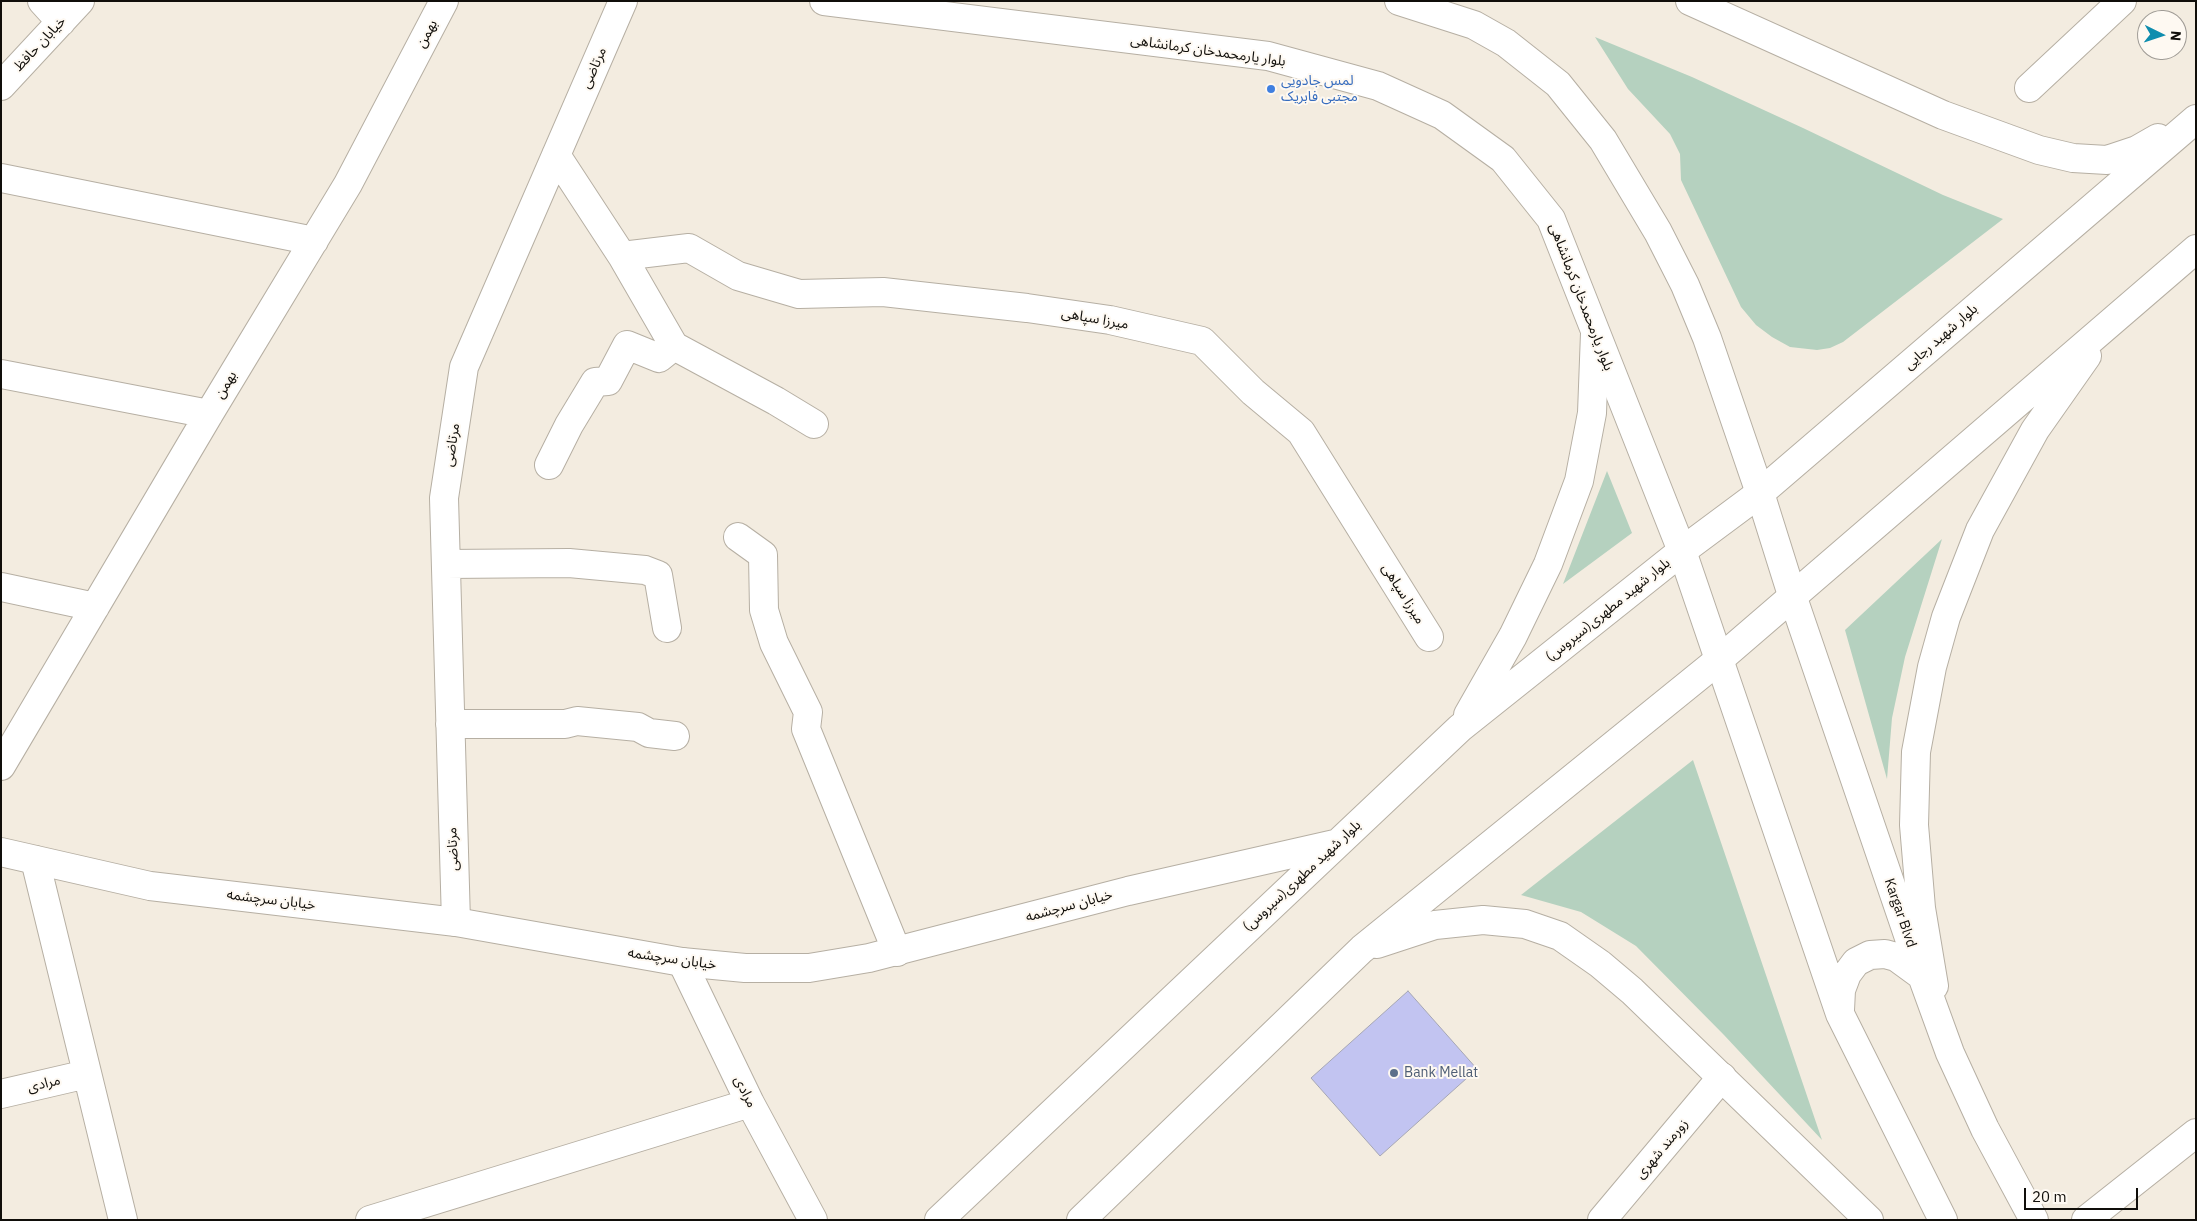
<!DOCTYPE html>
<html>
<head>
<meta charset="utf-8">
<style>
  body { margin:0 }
  #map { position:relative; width:2197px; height:1221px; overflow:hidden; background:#f3ece0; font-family:"IBM Plex Sans",sans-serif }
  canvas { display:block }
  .frame { position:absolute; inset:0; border:2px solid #100e0a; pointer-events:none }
  .north { position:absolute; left:2137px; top:10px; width:50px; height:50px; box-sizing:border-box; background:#fef9f2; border:1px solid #9f9b95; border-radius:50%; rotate:94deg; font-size:14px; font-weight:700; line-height:20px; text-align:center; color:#100e0a }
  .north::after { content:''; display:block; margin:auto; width:18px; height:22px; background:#0f8dae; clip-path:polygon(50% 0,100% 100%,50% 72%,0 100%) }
  .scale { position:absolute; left:2024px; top:1188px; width:114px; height:22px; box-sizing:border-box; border:2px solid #100e0a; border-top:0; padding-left:6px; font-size:15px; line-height:18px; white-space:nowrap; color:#100e0a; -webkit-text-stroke:4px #fef9f2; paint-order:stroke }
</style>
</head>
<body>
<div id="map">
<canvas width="2197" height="1221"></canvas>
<div class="frame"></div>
<div class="north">N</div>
<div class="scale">20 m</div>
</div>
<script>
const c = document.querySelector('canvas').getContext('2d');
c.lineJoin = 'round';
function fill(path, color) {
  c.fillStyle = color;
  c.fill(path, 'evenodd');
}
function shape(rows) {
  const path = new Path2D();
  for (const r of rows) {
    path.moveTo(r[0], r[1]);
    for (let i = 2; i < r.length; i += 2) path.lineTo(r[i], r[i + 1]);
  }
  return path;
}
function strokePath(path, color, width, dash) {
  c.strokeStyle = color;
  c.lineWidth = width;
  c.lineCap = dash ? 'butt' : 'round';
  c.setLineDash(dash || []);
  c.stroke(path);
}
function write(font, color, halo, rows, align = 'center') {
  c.font = font + ' "IBM Plex Sans","Noto Sans Arabic",sans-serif';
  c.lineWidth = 4;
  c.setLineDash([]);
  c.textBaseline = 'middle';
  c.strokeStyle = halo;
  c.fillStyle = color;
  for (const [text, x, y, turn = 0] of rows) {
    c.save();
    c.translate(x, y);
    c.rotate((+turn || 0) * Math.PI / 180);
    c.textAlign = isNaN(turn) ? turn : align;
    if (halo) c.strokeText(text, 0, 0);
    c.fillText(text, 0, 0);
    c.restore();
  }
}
const green = shape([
  [1595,37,1692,77,1803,128,1943,195,2003,219,1843,342,1830,348,1817,350,1790,347,1772,337,1756,325,1741,307,1681,180,1680,154,1670,134,1628,89],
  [1607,471,1632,533,1563,584],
  [1942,539,1905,657,1892,718,1887,779,1845,630],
  [1693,760,1822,1140,1724,1035,1636,946,1581,912,1521,895]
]);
const building = shape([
  [1408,991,1477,1069,1380,1156,1311,1078,1408,991]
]);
const street = shape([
  [2029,88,2122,1],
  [556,155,622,256,674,346,776,401,814,424],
  [1,178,314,241],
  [622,256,689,248,738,276,799,294,883,292,1027,308,1110,320,1202,341,1253,392,1301,432,1429,637],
  [1,374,209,414],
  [549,465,569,425,595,382,608,381,627,345,659,358,674,346],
  [738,537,763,555,764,610,774,643,808,712,806,729,897,952],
  [446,564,569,563,645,570,658,575,667,628],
  [1,587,95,607],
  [450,724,565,724,577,721,638,727,649,733,675,736],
  [1,766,209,414,348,184,444,1],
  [35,860,123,1220],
  [456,922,444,498,464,367,623,1],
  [682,962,750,1103,813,1220],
  [1,1094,87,1074],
  [370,1220,750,1103],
  [1602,1220,1722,1077],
  [2086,1220,2196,1133]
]);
const secondary = shape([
  [42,1,61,22],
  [1690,1,1943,115,2039,150,2073,158,2107,160,2137,150,2158,138],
  [1,86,80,1],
  [1468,715,1513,636,1548,564,1579,481,1592,413,1595,333],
  [1,852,150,886,456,922,682,962,745,968,809,968,869,958,1128,891,1335,844],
  [1377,944,1435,925,1483,920,1525,924,1560,936,1600,964,1632,991,1869,1220],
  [1934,986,1921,908,1914,825,1916,752,1932,667,1946,617,1980,530,2035,430,2087,356],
  [939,1220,1460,728,1682,551,1760,493,2196,119],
  [1081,1220,1362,949,1720,659,2196,249]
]);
const primary = shape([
  [824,1,1268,56,1378,86,1442,115,1503,159,1551,219,1682,551,1840,1014,1943,1220],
  [1399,1,1474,25,1506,43,1558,84,1603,140,1658,232,1685,285,1707,338,1760,493,1792,595,1922,976,1950,1053,1985,1129,2034,1220],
  [1840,1010,1841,990,1847,974,1856,962,1870,955,1885,954,1896,957,1922,976]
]);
const markers = [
  [1271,89,5,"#3f7fe0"],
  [1394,1073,5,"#5c6f8a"]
];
const streetNames = [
  ["بهمن",427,34,-62],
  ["خیابان حافظ",40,44,-47],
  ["بلوار یارمحمدخان کرمانشاهی",1208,51,8],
  ["مرتاضی",594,68,-66],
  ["بلوار یارمحمدخان کرمانشاهی",1581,297,69],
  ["میرزا سپاهی",1095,319,10],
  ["بلوار شهید رجایی",1941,337,-41],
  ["بهمن",226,385,-59],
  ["مرتاضی",452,445,-81],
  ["میرزا سپاهی",1403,594,58],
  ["بلوار شهید مطهری(سیروس)",1608,610,-39],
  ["مرتاضی",453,849,-92],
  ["بلوار شهید مطهری(سیروس)",1302,876,-43],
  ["خیابان سرچشمه",271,900,7],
  ["خیابان سرچشمه",1069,906,-15],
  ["Kargar Blvd",1900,913,71],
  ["خیابان سرچشمه",672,959,8],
  ["مرادی",44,1084,-14],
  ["مرادی",745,1092,64],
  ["زورمند شهری",1662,1149,-50]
];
const shopNames = [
  ["لمس جادویی",1281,81],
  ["مجتبی فابریک",1281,97]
];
const serviceNames = [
  ["Bank Mellat",1404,1073]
];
fill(green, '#b5d1bf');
fill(building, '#c2c4f1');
strokePath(building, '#a5a6b3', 1);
strokePath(street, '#b6afa3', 30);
strokePath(secondary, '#b6afa3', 30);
strokePath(primary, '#b6afa3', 30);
strokePath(street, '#fff', 28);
strokePath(secondary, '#fff', 28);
strokePath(primary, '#fff', 28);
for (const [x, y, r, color] of markers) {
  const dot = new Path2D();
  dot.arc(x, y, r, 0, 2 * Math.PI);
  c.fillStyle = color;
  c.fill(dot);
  strokePath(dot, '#fef9f2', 2);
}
write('14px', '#100e0a', '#fef9f2', streetNames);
write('14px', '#366cbe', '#fef9f2', shopNames, 'left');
write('14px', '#4e5e75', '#fef9f2', serviceNames, 'left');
</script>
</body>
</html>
